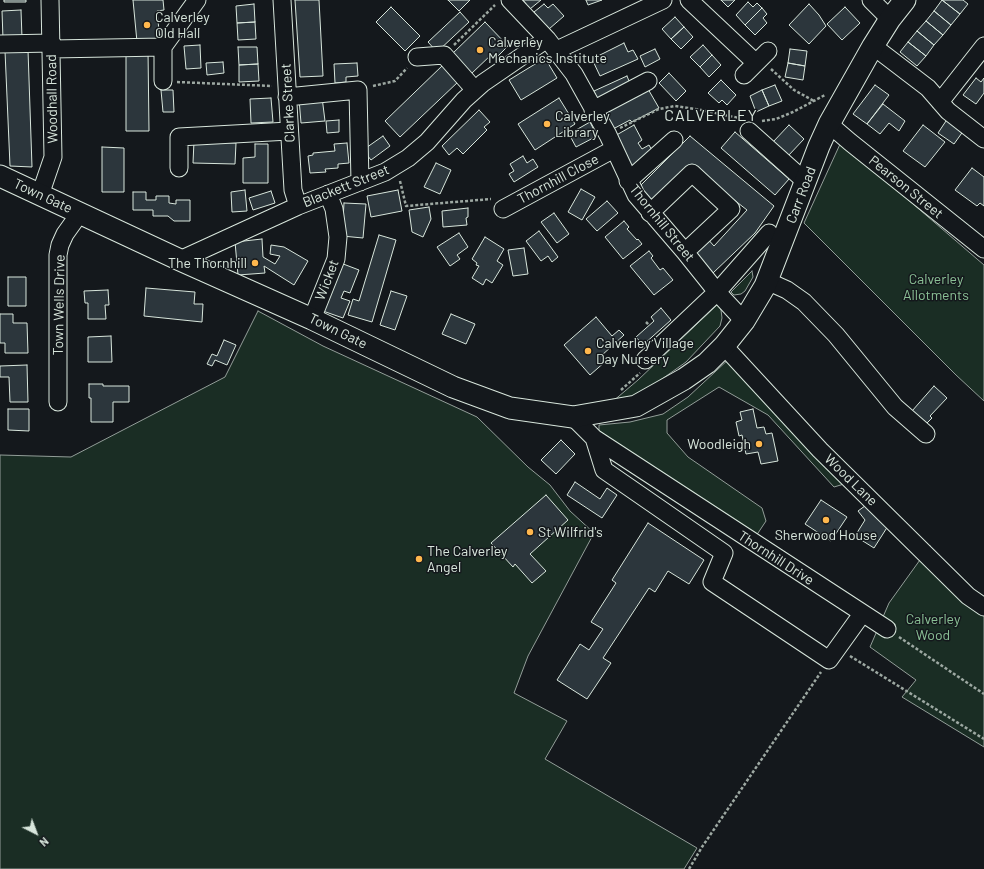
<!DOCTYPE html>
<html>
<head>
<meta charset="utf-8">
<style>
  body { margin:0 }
  #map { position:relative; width:984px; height:869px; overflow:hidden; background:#14181c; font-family:Barlow,sans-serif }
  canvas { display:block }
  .north { position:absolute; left:16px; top:813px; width:40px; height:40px; -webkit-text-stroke:3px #14181c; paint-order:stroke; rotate:138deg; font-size:11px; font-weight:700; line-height:16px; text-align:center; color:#d8e6dc }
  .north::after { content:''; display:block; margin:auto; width:14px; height:18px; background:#d8e6dc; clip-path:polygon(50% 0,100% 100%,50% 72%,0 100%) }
</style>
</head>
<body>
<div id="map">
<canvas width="984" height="869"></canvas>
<div class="north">N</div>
</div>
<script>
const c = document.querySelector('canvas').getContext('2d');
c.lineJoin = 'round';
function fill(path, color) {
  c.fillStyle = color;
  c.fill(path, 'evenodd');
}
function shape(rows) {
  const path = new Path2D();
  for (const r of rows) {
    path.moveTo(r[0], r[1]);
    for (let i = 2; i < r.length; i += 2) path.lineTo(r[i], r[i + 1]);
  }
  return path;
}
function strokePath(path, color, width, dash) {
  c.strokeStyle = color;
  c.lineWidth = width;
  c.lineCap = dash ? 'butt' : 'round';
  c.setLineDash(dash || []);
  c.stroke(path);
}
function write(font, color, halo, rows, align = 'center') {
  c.font = font + ' Barlow,sans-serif';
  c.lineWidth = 3;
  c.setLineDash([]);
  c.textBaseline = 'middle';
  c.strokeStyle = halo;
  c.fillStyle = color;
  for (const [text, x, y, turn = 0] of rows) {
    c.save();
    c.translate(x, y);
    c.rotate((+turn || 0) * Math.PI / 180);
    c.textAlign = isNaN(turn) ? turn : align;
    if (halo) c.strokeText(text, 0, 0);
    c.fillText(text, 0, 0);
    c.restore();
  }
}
const green = shape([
  [841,142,984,265,984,401,956,375,804,223,841,142],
  [752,271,753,277,745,291,741,294,734,295,731,292,752,271],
  [718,304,721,310,722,318,720,326,686,362,645,391,618,402,612,402,638,380,718,304],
  [258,311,323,346,477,417,528,467,550,485,570,511,594,533,528,656,514,693,567,721,545,759,697,848,684,869,0,869,0,455,71,457,225,377,258,311],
  [730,358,844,484,834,487,768,415,719,387,667,420,667,433,688,457,762,508,766,521,756,536,599,433,599,425,630,422,663,414,688,397,730,358],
  [930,546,974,592,984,599,984,747,902,697,916,680,870,647,889,603,930,546]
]);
const building = shape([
  [4,0,26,0,26,2,4,2,4,0],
  [133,0,163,0,164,10,157,11,160,40,137,42,133,0],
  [295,0,319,0,323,76,300,77,295,0],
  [448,0,470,0,459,11,448,0],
  [523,0,541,0,530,9,523,0],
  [586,0,602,0,588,5,586,0],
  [721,0,735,0,728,7,721,0],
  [942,0,963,0,968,4,960,14,942,0],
  [942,0,960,14,951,25,934,11,942,0],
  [748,2,753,7,757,3,762,8,745,25,736,15,748,2],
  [254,4,255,22,237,23,236,6,254,4],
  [544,4,548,8,553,4,564,16,549,29,534,12,544,4],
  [809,4,819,15,826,26,809,44,789,25,809,4],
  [391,7,420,36,405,51,376,22,391,7],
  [845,7,860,23,842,40,827,24,845,7],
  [762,8,767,14,763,18,767,23,755,35,745,25,762,8],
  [21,10,22,38,3,39,2,11,21,10],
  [934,11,951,25,943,35,926,21,934,11],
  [460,12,469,22,437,52,428,42,460,12],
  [675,17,684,27,671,39,662,29,675,17],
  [926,21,943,35,934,45,917,31,926,21],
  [255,22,256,39,238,40,237,23,255,22],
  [485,22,508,46,496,58,492,54,471,74,452,54,485,22],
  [684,27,693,37,681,49,671,39,684,27],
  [917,31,934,45,926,56,908,42,917,31],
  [908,42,926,56,917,66,900,52,908,42],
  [624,43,628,52,633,50,638,59,600,76,592,59,624,43],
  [200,45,201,68,186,69,184,46,200,45],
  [703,45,712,55,700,67,690,57,703,45],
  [238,47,257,47,258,64,239,65,238,47],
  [655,49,660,59,645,67,640,56,655,49],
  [790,49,807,51,805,66,788,63,790,49],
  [28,50,32,167,10,166,5,51,28,50],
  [126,50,148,50,149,131,126,131,126,50],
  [712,55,721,65,709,77,700,67,712,55],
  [545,58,557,78,521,100,509,80,545,58],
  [223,62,224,73,207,75,206,63,223,62],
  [357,63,358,76,346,77,346,82,335,83,334,64,357,63],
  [788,63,805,66,803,80,785,77,788,63],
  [258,64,259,81,239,82,239,65,258,64],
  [443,65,459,81,400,137,385,121,443,65],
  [669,73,686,91,676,101,659,83,669,73],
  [627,76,631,86,598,101,594,91,627,76],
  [976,78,981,82,984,78,984,93,976,104,963,95,976,78],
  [721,80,736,95,727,105,722,100,719,103,708,93,721,80],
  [775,85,782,101,769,106,762,90,775,85],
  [875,85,889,95,867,124,853,114,875,85],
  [648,89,659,108,632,122,630,120,613,129,605,113,648,89],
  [161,90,173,90,174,112,163,112,161,90],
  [762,90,769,106,756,112,750,96,762,90],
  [322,97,325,121,301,123,299,99,322,97],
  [271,98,273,122,251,123,250,99,271,98],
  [559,98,575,124,535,150,518,124,559,98],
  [883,104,905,121,899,131,889,123,880,134,867,124,883,104],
  [479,110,490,122,484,127,487,130,463,154,457,148,449,155,442,146,479,110],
  [948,118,964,130,954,144,938,133,948,118],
  [339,120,339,132,327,133,326,121,339,120],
  [590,122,597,136,576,147,569,134,590,122],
  [634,125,642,140,638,143,642,149,649,145,654,154,630,168,613,137,634,125],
  [789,125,804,139,788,156,773,142,789,125],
  [923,125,945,142,925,167,903,151,923,125],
  [735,132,789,179,775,195,721,148,735,132],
  [383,136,390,146,371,160,363,150,383,136],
  [690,136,774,206,755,233,713,273,693,249,706,237,714,246,747,210,692,167,650,207,635,191,690,136],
  [194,141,236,143,235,164,193,163,194,141],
  [347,143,349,163,338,164,338,168,325,169,326,172,310,173,308,156,313,155,313,153,335,151,334,144,347,143],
  [255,144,268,144,268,183,243,183,243,158,255,157,255,144],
  [102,147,124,148,124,192,102,192,102,147],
  [523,156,527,163,533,159,538,167,514,182,509,174,514,171,510,164,523,156],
  [436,163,451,170,440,194,424,187,436,163],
  [972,168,984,177,984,206,980,203,977,206,955,190,972,168],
  [581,189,595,197,582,220,568,212,581,189],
  [245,190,247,211,232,212,231,192,245,190],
  [398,190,402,211,371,217,367,196,398,190],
  [271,191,275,203,253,210,249,198,271,191],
  [133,192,146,192,146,200,156,200,156,196,169,196,169,203,176,204,176,200,190,200,190,221,174,221,168,216,153,216,153,210,133,210,133,192],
  [607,201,618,213,597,231,586,219,607,201],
  [344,203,366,204,363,238,342,236,344,203],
  [429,207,431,219,423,237,412,232,409,210,429,207],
  [468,208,468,217,466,218,467,225,443,227,442,211,468,208],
  [554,213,569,234,557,243,541,222,554,213],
  [624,221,629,227,627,229,637,240,638,239,642,244,623,259,605,237,624,221],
  [539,231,558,257,552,262,548,256,541,261,526,241,539,231],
  [459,233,468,247,457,255,460,259,450,266,437,247,459,233],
  [379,235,396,240,372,322,348,315,353,299,359,301,379,235],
  [485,237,504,249,497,261,503,265,492,283,486,279,483,285,472,278,479,266,476,265,477,263,472,259,485,237],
  [262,239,263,257,275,264,280,256,270,254,271,245,284,247,308,261,294,285,264,266,265,273,238,275,235,242,262,239],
  [524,248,528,274,513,276,508,250,524,248],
  [649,251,653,256,651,258,660,270,663,268,673,280,654,295,630,266,649,251],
  [338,262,359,270,350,293,344,291,341,298,350,301,343,318,320,310,338,262],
  [8,277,26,277,26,306,8,306,8,277],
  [146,288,195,292,194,304,203,304,202,322,144,316,146,288],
  [108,290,109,305,105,305,106,319,88,319,88,303,85,303,84,291,108,290],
  [391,291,407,296,395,330,380,325,391,291],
  [661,308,671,320,643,345,636,337,654,321,651,317,661,308],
  [0,314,13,314,13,323,27,323,28,353,5,353,5,343,0,343,0,314],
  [451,314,475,324,466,344,442,334,451,314],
  [596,317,612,336,619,330,624,335,601,356,606,361,590,375,564,345,596,317],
  [111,336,112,362,88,362,88,337,111,336],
  [224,340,236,345,227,365,215,360,212,366,207,364,212,354,217,356,224,340],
  [27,365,28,402,10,402,9,377,0,377,0,366,27,365],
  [89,384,103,384,103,386,129,386,129,402,113,402,113,422,91,422,91,398,89,398,89,384],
  [934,386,947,398,930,416,932,418,926,424,912,411,934,386],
  [8,409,29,409,29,431,8,430,8,409],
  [753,409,757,428,764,427,766,434,772,433,778,461,761,464,758,452,746,454,742,435,739,436,736,422,742,420,740,412,753,409],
  [561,440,575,454,556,474,541,460,561,440],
  [575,482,600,499,607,488,617,495,602,518,567,495,575,482],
  [546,495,568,520,530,554,546,571,532,583,515,564,513,567,491,543,546,495],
  [821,500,847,517,831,541,805,524,821,500],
  [869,503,888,526,874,548,855,536,865,520,858,511,869,503],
  [648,523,704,560,689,584,668,571,655,592,649,588,603,658,611,663,587,699,557,680,580,644,589,650,603,629,591,622,616,583,612,580,648,523]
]);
const path = shape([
  [454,45,495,5],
  [771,69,794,90,814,101],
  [177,82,272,86],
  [373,86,395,81,407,68],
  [762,121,776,119,793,112,825,95],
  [620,128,659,109,675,106,701,110,739,118],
  [400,181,406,206,491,199],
  [646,322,649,325],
  [621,390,640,373],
  [899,637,984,694],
  [850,656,984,739],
  [689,869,702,847,821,672]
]);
const minor = shape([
  [282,0,293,190,298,206],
  [510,0,547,39,574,74,608,135,636,195,685,252,717,292,744,321],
  [689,0,756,63],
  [871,0,890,19],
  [0,44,52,43],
  [873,46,928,88,948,111,984,139],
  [52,49,163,47],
  [557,50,663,0],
  [417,57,444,55,475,90],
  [744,75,768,51],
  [163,81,163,47,197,0],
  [287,97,358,90,360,182],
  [940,102,984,46],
  [593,110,648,81],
  [829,124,850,142,984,249],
  [749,131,806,182],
  [179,168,179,137,289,131],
  [628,181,674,140],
  [40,195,53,157,50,0],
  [503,209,614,149],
  [650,213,692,173,731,209,685,252],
  [180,260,298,206,385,172,408,158,427,142,464,100,483,83,547,39],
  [767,281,787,290,804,302,836,335,895,407,926,434],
  [312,319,336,259,338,237,334,209,328,194],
  [724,346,820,450,968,596,984,607],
  [645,360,717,292,769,233],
  [58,402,58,255,60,245,65,234,80,213],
  [573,417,594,438,887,629],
  [594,438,604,470,724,553,712,582,829,660,862,614]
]);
const major = shape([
  [0,176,180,260,312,319,453,387,510,408,573,417,636,406,684,379,707,363,724,346,744,321,765,286,819,146,829,124,873,46,890,19,905,0]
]);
const markers = [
  [147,25,4,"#ffb74d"],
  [480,50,4,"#ffb74d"],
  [547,124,4,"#ffb74d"],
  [255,263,4,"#ffb74d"],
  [588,351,4,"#ffb74d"],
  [759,444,4,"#ffb74d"],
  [826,520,4,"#ffb74d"],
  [530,532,4,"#ffb74d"],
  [419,559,4,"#ffb74d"]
];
const poiNames = [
  ["Calverley",155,17],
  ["Old Hall",155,33],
  ["Calverley",488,42],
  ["Mechanics Institute",488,58],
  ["Calverley",555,116],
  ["Library",555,132],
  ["The Thornhill",247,263,"right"],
  ["Calverley Village",596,343],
  ["Day Nursery",596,359],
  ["Woodleigh",751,444,"right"],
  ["St Wilfrid's",538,532],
  ["Sherwood House",826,535,"center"],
  ["The Calverley",427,551],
  ["Angel",427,567]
];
const streetNames = [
  ["Woodhall Road",52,99,-91],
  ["Clarke Street",288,103,-93],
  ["Thornhill Close",558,179,-28],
  ["Blackett Street",346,186,-22],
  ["Pearson Street",906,187,39],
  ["Carr Road",801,195,-69],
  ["Town Gate",43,196,25],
  ["Thornhill Street",662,223,51],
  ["Wicket",327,280,-69],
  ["Town Wells Drive",59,305,-89],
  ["Town Gate",338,331,26],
  ["Wood Lane",851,480,44],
  ["Thornhill Drive",776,558,33]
];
const parkNames = [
  ["Calverley",936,279],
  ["Allotments",936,295],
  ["Calverley",933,619],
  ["Wood",933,635]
];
const quarterNames = [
  ["CALVERLEY",711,116]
];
fill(green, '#1a2d24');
strokePath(green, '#939e99', 1);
fill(building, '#2c363c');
strokePath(building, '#d8e6dc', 1);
strokePath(minor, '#d8e6dc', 19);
strokePath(major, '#d8e6dc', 23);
strokePath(path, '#9da8a2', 2.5, [3, 2]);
strokePath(minor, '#14181c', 17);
strokePath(major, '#14181c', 21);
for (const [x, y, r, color] of markers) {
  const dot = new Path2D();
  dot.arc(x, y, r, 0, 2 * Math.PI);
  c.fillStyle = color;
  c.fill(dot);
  strokePath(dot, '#14181c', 1.5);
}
write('14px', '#d8e6dc', '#14181c', poiNames, 'left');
write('14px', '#d8e6dc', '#14181c', streetNames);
write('14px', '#8ac095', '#14181c', parkNames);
c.letterSpacing = '1px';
write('16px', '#d8e6dc', '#14181c', quarterNames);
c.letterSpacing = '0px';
</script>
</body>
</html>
